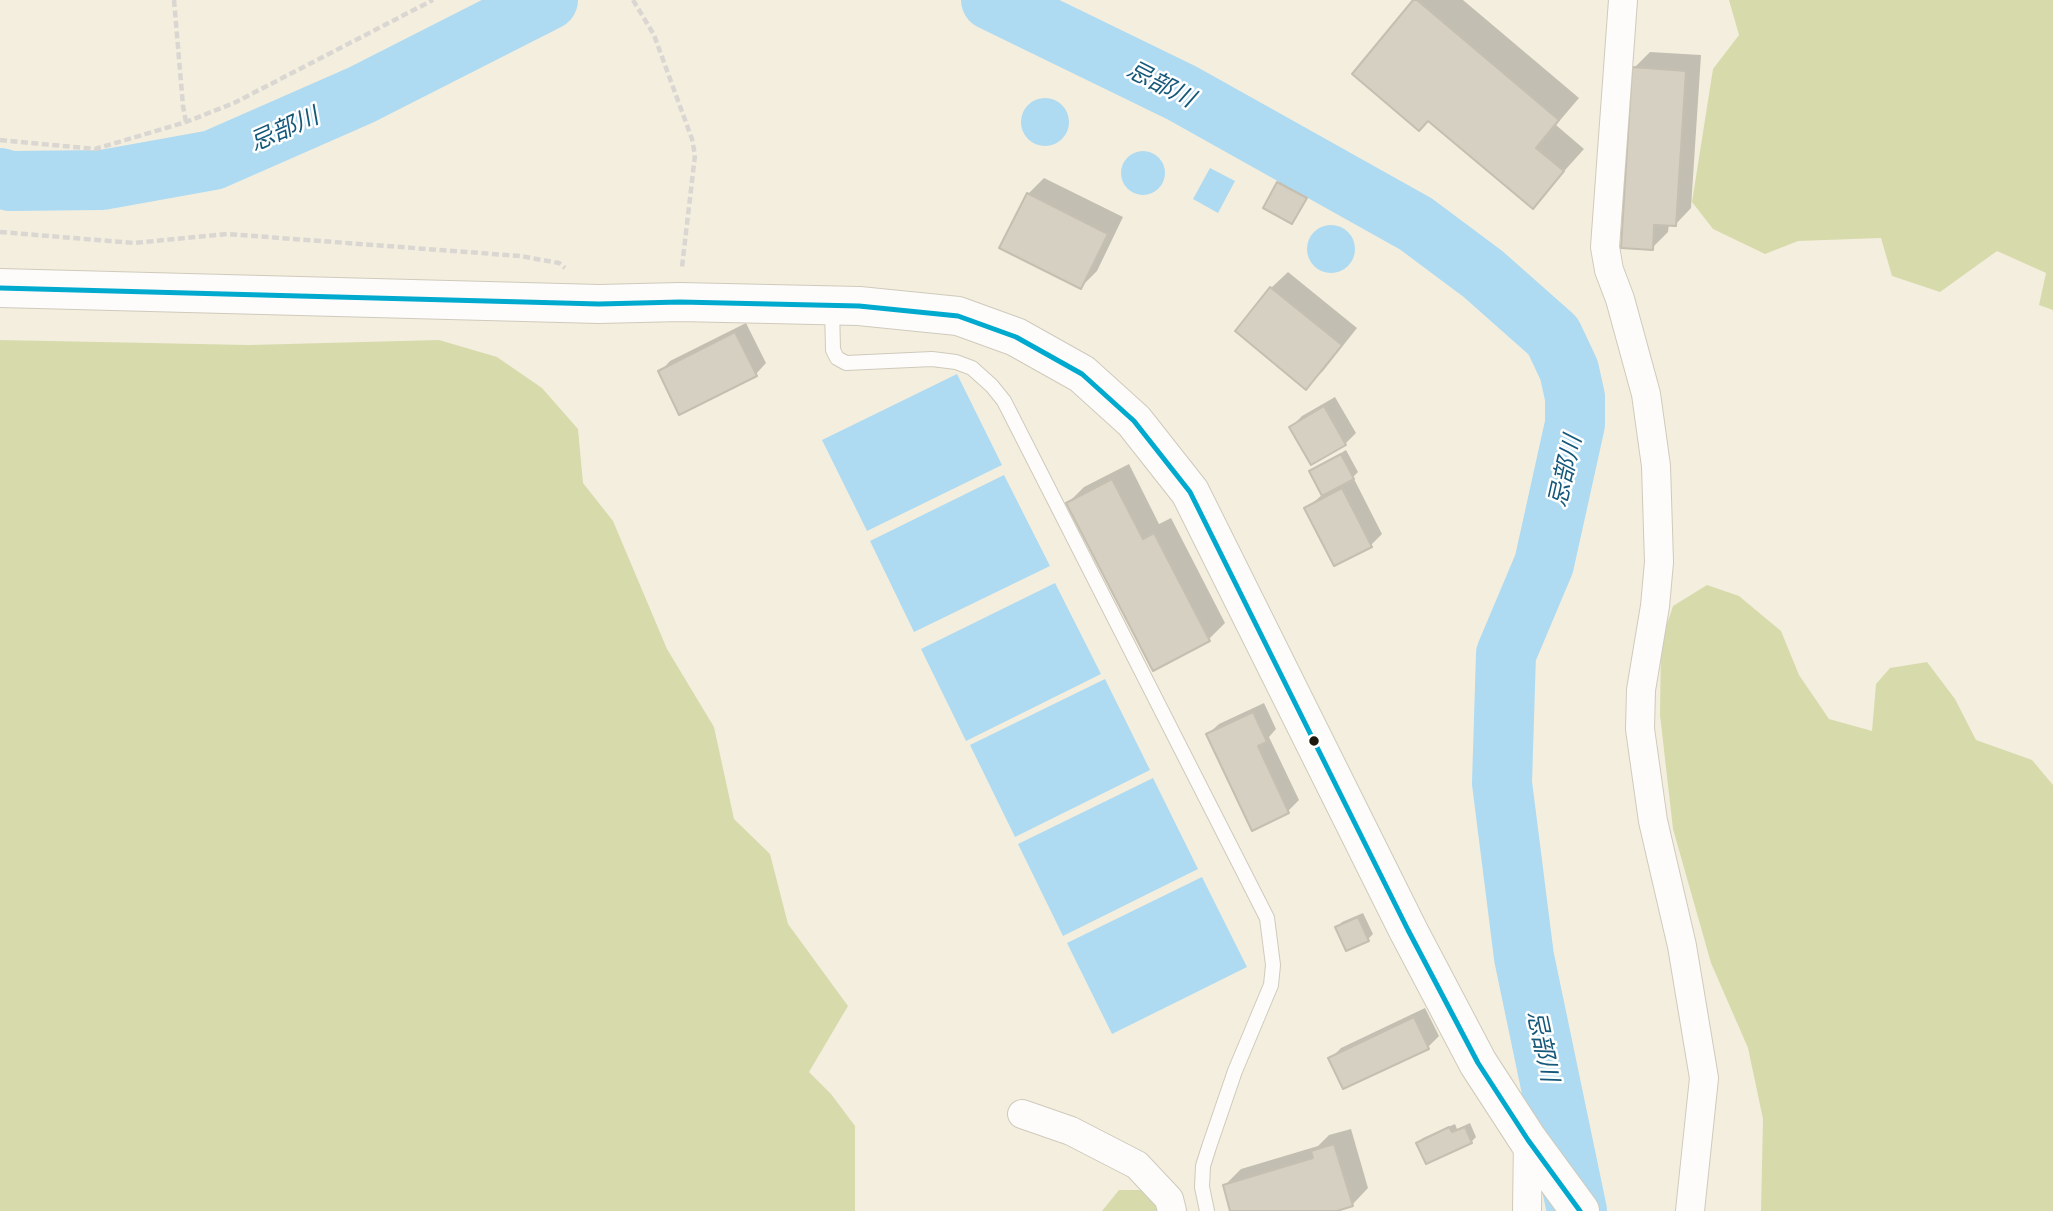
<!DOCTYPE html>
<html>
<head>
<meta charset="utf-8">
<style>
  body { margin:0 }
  canvas { display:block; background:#f4eede }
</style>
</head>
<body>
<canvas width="2053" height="1211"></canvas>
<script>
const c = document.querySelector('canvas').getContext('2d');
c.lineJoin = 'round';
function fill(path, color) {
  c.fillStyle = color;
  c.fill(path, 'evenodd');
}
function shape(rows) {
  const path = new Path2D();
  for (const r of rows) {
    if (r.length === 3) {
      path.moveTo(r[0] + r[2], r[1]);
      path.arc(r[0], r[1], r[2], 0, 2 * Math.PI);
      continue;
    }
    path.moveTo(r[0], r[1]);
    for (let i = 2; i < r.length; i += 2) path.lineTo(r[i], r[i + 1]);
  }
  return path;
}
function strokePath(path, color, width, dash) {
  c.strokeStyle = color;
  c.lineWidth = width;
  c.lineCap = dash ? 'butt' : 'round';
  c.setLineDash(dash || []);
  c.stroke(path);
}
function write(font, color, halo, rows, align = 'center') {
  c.font = font + ' Barlow,"Noto Sans JP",sans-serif';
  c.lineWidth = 5;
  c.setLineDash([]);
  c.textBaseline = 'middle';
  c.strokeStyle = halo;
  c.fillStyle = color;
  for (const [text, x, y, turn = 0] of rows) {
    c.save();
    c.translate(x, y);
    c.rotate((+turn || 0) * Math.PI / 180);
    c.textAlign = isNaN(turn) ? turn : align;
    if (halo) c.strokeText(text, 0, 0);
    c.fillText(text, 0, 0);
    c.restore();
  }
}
const green = shape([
  [1729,0,2053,0,2053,310,2039,305,2046,273,1997,251,1940,292,1892,276,1881,238,1798,241,1765,254,1713,229,1692,202,1713,69,1739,35],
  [0,340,249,345,439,340,497,357,542,388,578,429,583,483,613,521,667,649,714,727,734,819,770,854,788,924,848,1006,809,1072,831,1094,855,1126,855,1211,0,1211],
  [1707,585,1739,596,1781,631,1799,675,1829,719,1872,731,1876,684,1890,668,1927,662,1955,699,1976,740,2032,760,2053,785,2053,1211,1761,1211,1763,1119,1748,1048,1711,963,1673,829,1660,715,1661,642,1673,606],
  [1119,1190,1162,1190,1173,1211,1102,1211]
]);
const water = shape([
  [1045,122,24],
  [1143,173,22],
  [1210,168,1235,181,1218,213,1193,199],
  [1331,249,24],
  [957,374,1002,465,867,531,822,440],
  [1004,475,1050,566,914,632,870,541],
  [1055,583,1101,674,966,741,921,649],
  [1105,679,1150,770,1015,837,970,745],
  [1153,778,1198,869,1063,936,1018,844],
  [1202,877,1247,967,1112,1034,1067,943]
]);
const shadow = shape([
  [1415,0,1463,0,1579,98,1556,125,1584,149,1532,207],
  [1650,52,1701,55,1691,208,1675,225,1669,224,1668,232,1652,248,1634,68],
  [1044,178,1123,217,1097,271,1081,287,1028,194],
  [1283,178,1310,193,1292,222,1279,183],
  [1288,272,1357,328,1323,371,1306,387,1271,288],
  [746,323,766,363,756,374,660,372,670,361],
  [1335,397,1356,433,1345,444,1291,427,1302,416],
  [1346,450,1358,472,1353,477,1382,534,1371,545,1307,508,1323,494,1311,471],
  [1129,464,1159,524,1171,518,1225,623,1209,639,1153,668,1068,503,1084,487],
  [1264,703,1276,729,1269,737,1299,800,1288,811,1208,734,1219,724],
  [1363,913,1373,934,1368,939,1337,927,1342,922],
  [1425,1008,1439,1036,1428,1047,1330,1059,1341,1048],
  [1470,1123,1476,1137,1471,1142,1418,1143,1423,1138,1455,1124,1457,1129],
  [1351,1129,1368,1188,1352,1205,1331,1211,1232,1211,1225,1185,1241,1169,1318,1146,1329,1135]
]);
const river = shape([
  [991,0,1182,93,1416,224,1483,274,1553,336,1569,370,1575,397,1575,424,1544,564,1506,654,1502,783,1524,957,1577,1211],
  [0,178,10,181,102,180,213,160,361,95,548,0]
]);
const building = shape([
  [1413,0,1417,0,1559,120,1536,148,1564,171,1533,209,1428,121,1419,131,1352,74,1413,0],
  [1632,67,1686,71,1676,226,1654,225,1653,250,1621,248,1632,67],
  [1277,182,1307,198,1292,224,1263,208,1277,182],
  [1027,193,1108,234,1081,289,999,248,1027,193],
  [1270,287,1342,345,1306,390,1235,331,1270,287],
  [735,332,757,376,679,415,658,371,735,332],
  [1324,406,1346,445,1311,465,1289,427,1324,406],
  [1341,454,1354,479,1322,496,1309,471,1341,454],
  [1112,479,1143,539,1154,533,1210,641,1153,671,1066,503,1112,479],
  [1342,488,1372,547,1334,566,1304,508,1342,488],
  [1253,712,1267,742,1258,746,1289,813,1252,831,1206,734,1253,712],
  [1358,917,1369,941,1346,951,1335,927,1358,917],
  [1414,1017,1429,1049,1343,1089,1328,1058,1414,1017],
  [1449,1127,1452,1132,1465,1127,1472,1143,1426,1164,1416,1143,1449,1127],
  [1334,1144,1353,1206,1337,1211,1230,1211,1223,1185,1313,1158,1311,1151,1334,1144]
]);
const path = shape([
  [174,0,183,106,186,122],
  [633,0,654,35,692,139,695,155,682,267],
  [0,140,95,149,186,122,234,103,433,0],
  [0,232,134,243,227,234,520,256,559,263,565,268]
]);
const lane = shape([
  [832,307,833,350,837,358,846,363,932,359,956,362,972,368,992,386,1004,401,1267,918,1273,965,1271,985,1235,1071,1209,1147,1203,1166,1202,1187,1207,1211]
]);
const street = shape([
  [1623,0,1605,247,1609,270,1620,299,1646,394,1656,466,1659,562,1655,606,1641,690,1640,729,1653,821,1682,946,1704,1078,1690,1211],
  [1022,1114,1071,1131,1137,1165,1169,1199,1172,1211],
  [1527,1211,1528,1140]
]);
const primary = shape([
  [0,288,599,304,680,302,859,306,958,316,1016,337,1082,374,1134,421,1190,492,1408,930,1478,1063,1528,1140,1580,1211]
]);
const bus1 = shape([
  [0,288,599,304,680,302,859,306,958,316,1016,337,1082,374,1134,421,1190,492,1408,930,1478,1063,1528,1140,1580,1211]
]);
const markers = [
  [1314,741,6,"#1d180b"]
];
const waterNames = [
  ["忌部川",1161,84,27],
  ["忌部川",284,129,-24],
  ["忌部川",1565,471,-77],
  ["忌部川",1543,1046,78]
];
fill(green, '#d7dbac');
fill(water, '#aedbf2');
fill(shadow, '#0003');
strokePath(river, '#aedbf2', 60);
fill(building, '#d6d0c2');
strokePath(building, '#c5bfb1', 2);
strokePath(lane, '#cfcabc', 16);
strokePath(street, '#cfcabc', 30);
strokePath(primary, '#cfcabc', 40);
strokePath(path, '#dad7d2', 4.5, [7, 3.5]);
strokePath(lane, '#fdfcfa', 14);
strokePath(street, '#fdfcfa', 28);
strokePath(primary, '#fdfcfa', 38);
strokePath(bus1, '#00a9ce', 5);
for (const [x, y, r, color] of markers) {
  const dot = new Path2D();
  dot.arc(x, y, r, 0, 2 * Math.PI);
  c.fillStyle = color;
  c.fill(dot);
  strokePath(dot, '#fff', 2.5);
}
write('italic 24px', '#15587a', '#fff', waterNames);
</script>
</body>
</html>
